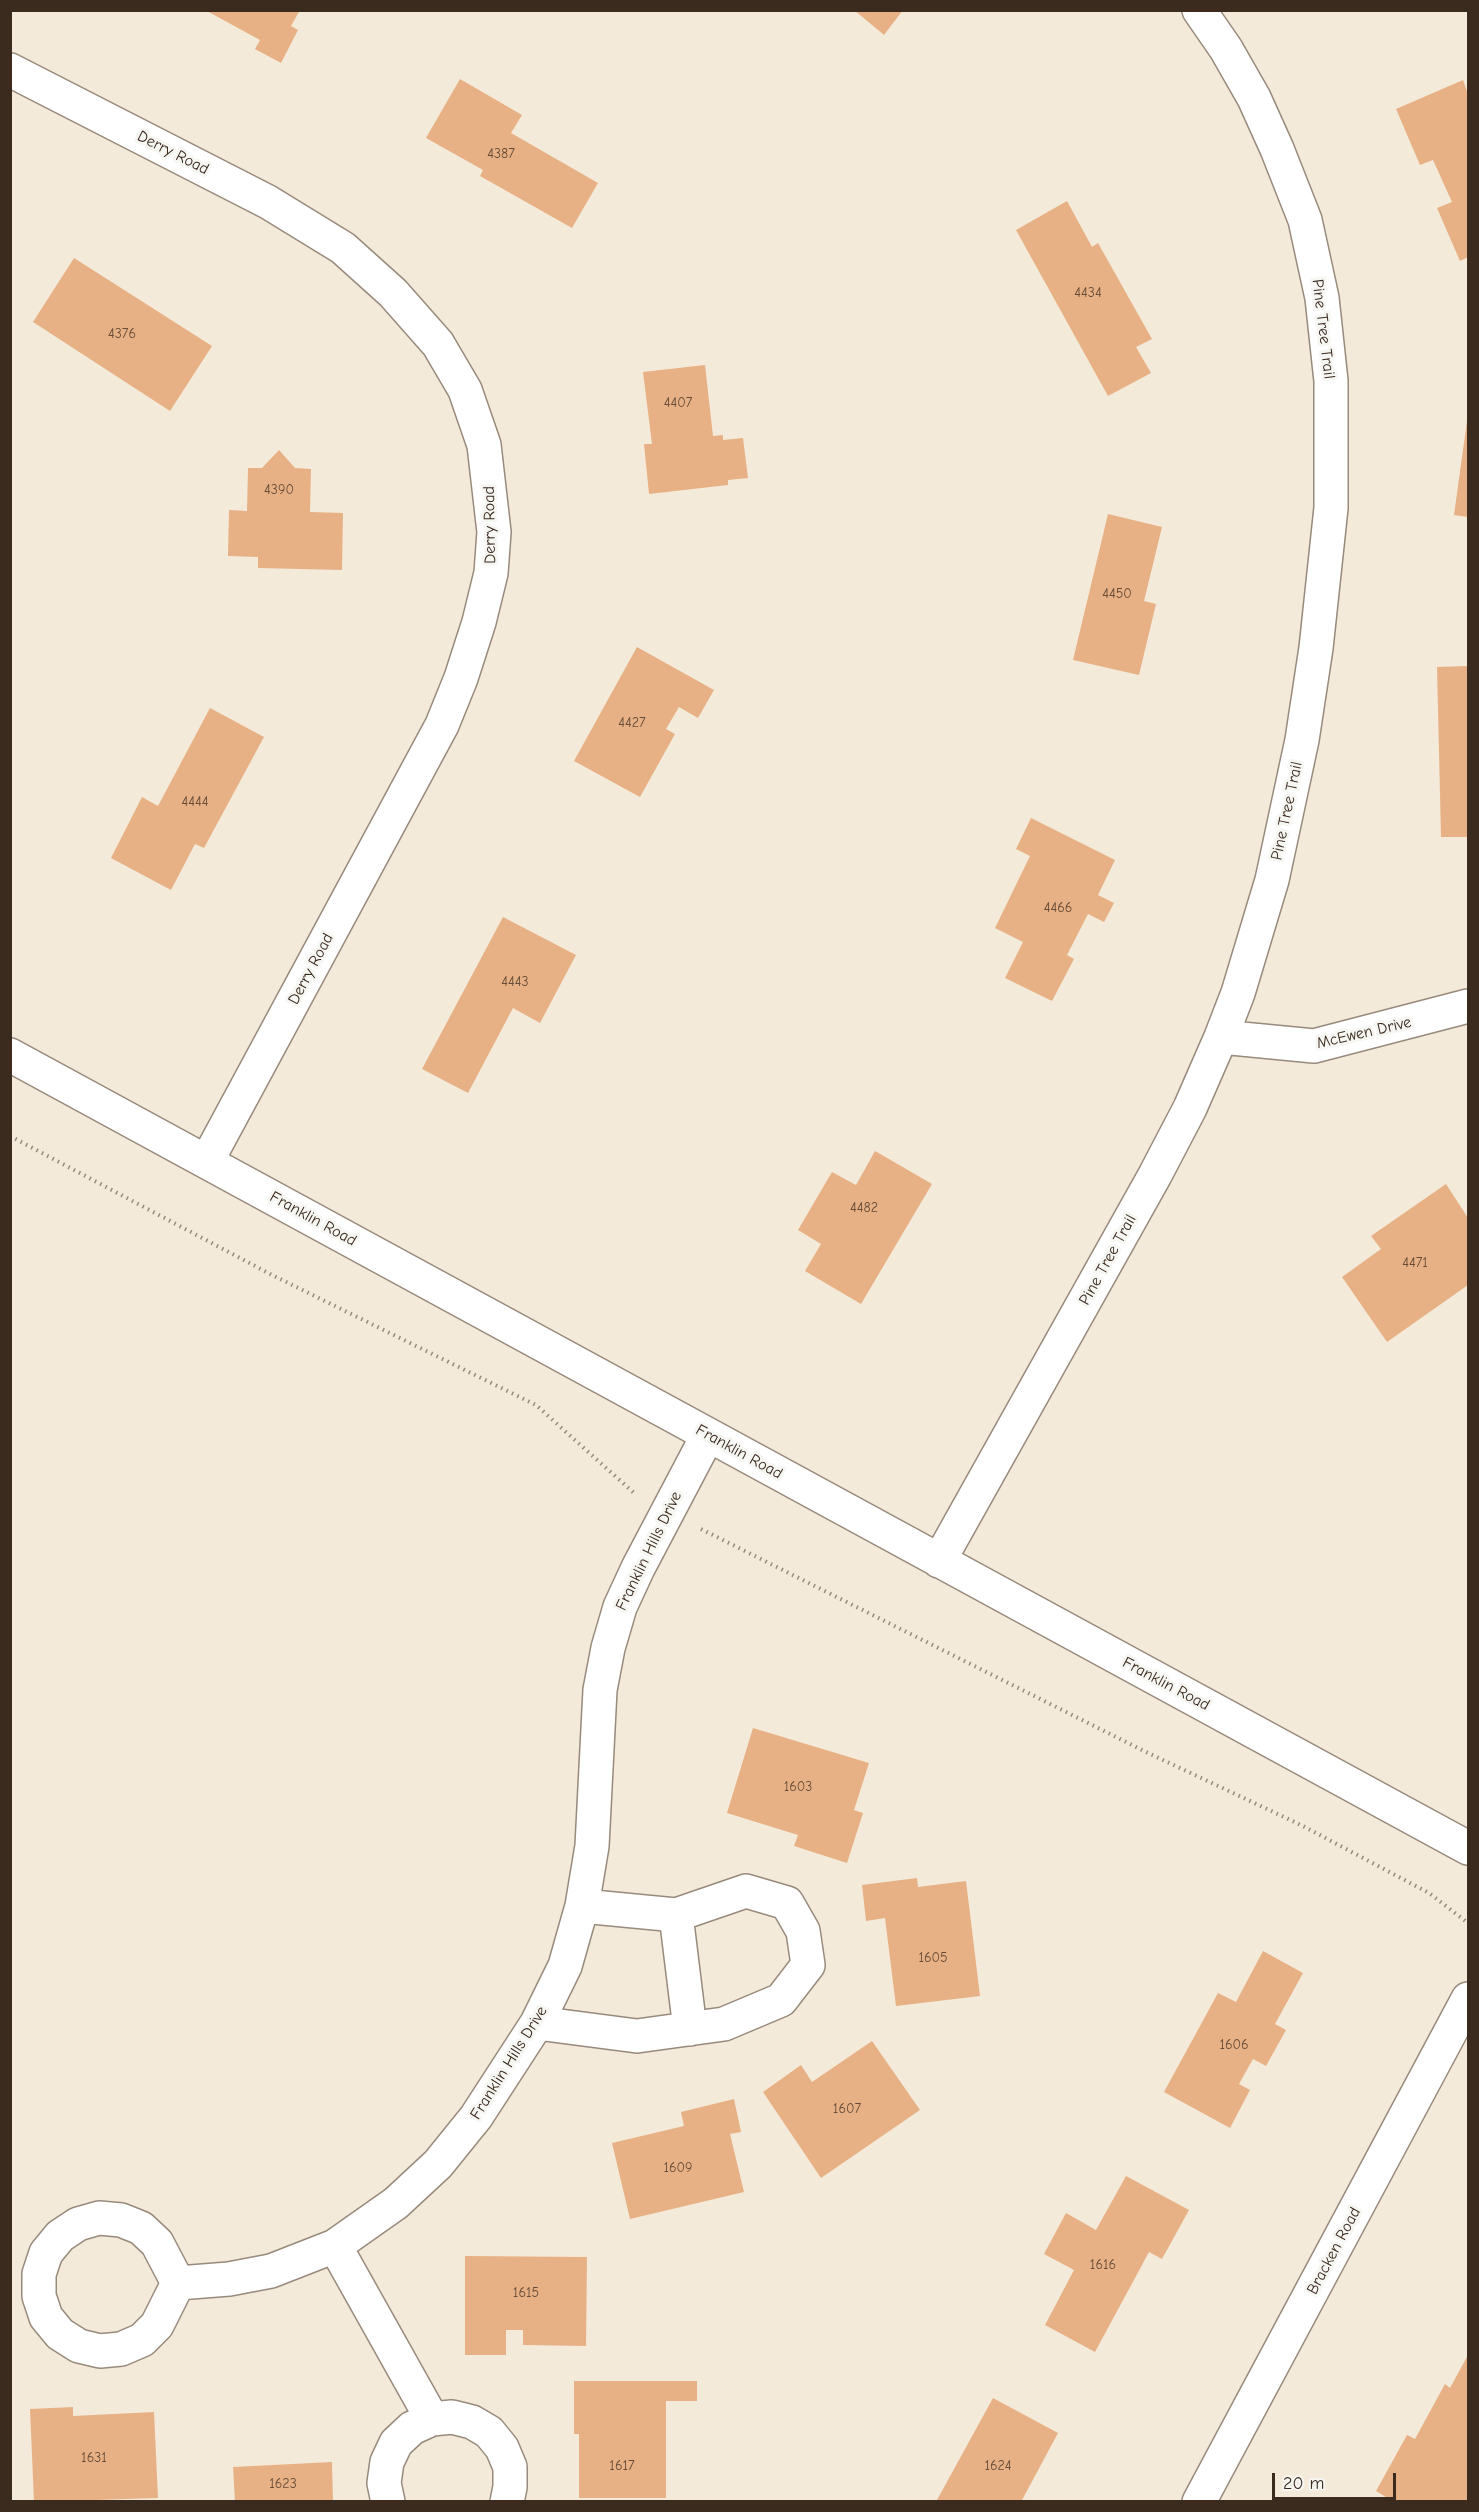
<!DOCTYPE html>
<html>
<head>
<meta charset="utf-8">
<style>
  body { margin:0 }
  #map { position:relative; width:1479px; height:2512px; overflow:hidden; background:#f4ead9; font-family:"Comic Neue",sans-serif }
  canvas { display:block }
  .frame { position:absolute; inset:0; border:12px solid #3b2a1e; pointer-events:none }
  .scale { position:absolute; left:1272px; top:2473px; width:124px; height:27px; box-sizing:border-box; border:3px solid #3b2a1e; border-top:0; padding-left:8px; font-size:18px; line-height:21px; white-space:nowrap; color:#3b2a1e; -webkit-text-stroke:4px #f6f6f2; paint-order:stroke }
</style>
</head>
<body>
<div id="map">
<canvas width="1479" height="2512"></canvas>
<div class="frame"></div>
<div class="scale">20 m</div>
</div>
<script>
const c = document.querySelector('canvas').getContext('2d');
c.lineJoin = 'round';
function fill(path, color) {
  c.fillStyle = color;
  c.fill(path, 'evenodd');
}
function shape(rows) {
  const path = new Path2D();
  for (const r of rows) {
    path.moveTo(r[0], r[1]);
    for (let i = 2; i < r.length; i += 2) path.lineTo(r[i], r[i + 1]);
  }
  return path;
}
function strokePath(path, color, width, dash) {
  c.strokeStyle = color;
  c.lineWidth = width;
  c.lineCap = dash ? 'butt' : 'round';
  c.setLineDash(dash || []);
  c.stroke(path);
}
function write(font, color, halo, rows, align = 'center') {
  c.font = font + ' "Comic Neue",sans-serif';
  c.lineWidth = 6;
  c.setLineDash([]);
  c.textBaseline = 'middle';
  c.strokeStyle = halo;
  c.fillStyle = color;
  for (const [text, x, y, turn = 0] of rows) {
    c.save();
    c.translate(x, y);
    c.rotate((+turn || 0) * Math.PI / 180);
    c.textAlign = isNaN(turn) ? turn : align;
    if (halo) c.strokeText(text, 0, 0);
    c.fillText(text, 0, 0);
    c.restore();
  }
}
const building = shape([
  [205,10,300,10,291,26,298,30,281,63,255,49,260,40],
  [854,10,903,10,884,35],
  [460,79,522,115,511,133,598,183,572,228,480,176,483,170,426,138],
  [1463,80,1468,94,1468,257,1460,261,1437,208,1452,202,1433,160,1420,165,1396,109],
  [1067,201,1092,247,1098,243,1152,339,1136,347,1151,373,1108,396,1016,230],
  [74,258,212,346,170,411,33,322],
  [705,365,713,436,723,435,723,440,743,438,748,478,728,480,728,485,649,494,644,444,652,444,643,372],
  [1467,421,1468,422,1468,517,1454,515],
  [279,450,295,468,311,469,310,512,343,513,342,570,258,568,258,557,228,556,229,510,247,511,248,468,262,468],
  [1108,514,1162,527,1144,601,1156,604,1139,675,1073,660],
  [637,647,714,690,698,718,679,707,666,729,675,734,640,797,574,761],
  [1468,666,1468,837,1441,837,1437,667],
  [210,708,264,737,204,848,195,844,171,890,111,858,142,797,158,806],
  [1031,818,1115,860,1098,895,1114,903,1104,922,1088,914,1067,955,1074,959,1052,1001,1005,978,1023,942,995,928,1030,856,1016,849],
  [503,917,576,955,540,1023,513,1008,468,1093,422,1069],
  [875,1151,932,1184,861,1304,805,1271,821,1244,798,1230,832,1172,856,1185],
  [1446,1184,1468,1218,1468,1285,1387,1342,1342,1277,1381,1249,1371,1236],
  [753,1728,869,1763,854,1810,863,1813,847,1863,794,1846,798,1835,727,1813],
  [917,1878,918,1887,966,1881,980,1996,896,2006,885,1918,866,1921,862,1885],
  [1263,1951,1303,1973,1275,2024,1286,2030,1266,2066,1253,2059,1239,2084,1250,2090,1230,2128,1164,2092,1218,1993,1236,2002],
  [872,2041,920,2110,821,2178,763,2092,801,2065,812,2082],
  [734,2099,741,2132,730,2134,744,2192,630,2219,612,2143,684,2126,681,2112],
  [1126,2176,1189,2210,1162,2259,1149,2252,1095,2352,1045,2325,1074,2270,1044,2254,1066,2213,1096,2230],
  [465,2256,587,2257,586,2346,523,2345,523,2330,506,2330,506,2355,465,2355],
  [1468,2355,1468,2502,1394,2502,1376,2491,1407,2435,1415,2439,1445,2384,1450,2388],
  [574,2381,697,2381,697,2401,666,2401,666,2498,579,2498,579,2434,574,2434],
  [993,2398,1058,2433,1021,2502,941,2502,937,2500],
  [73,2407,73,2416,154,2412,158,2498,34,2502,30,2409],
  [332,2462,333,2502,235,2502,233,2467]
]);
const path = shape([
  [10,1136,272,1275,536,1405,634,1493],
  [701,1529,1146,1752,1301,1825,1429,1893,1468,1923]
]);
const minor = shape([
  [10,70,268,202,343,248,393,293,438,344,465,390,484,445,494,532,491,573,479,622,461,678,442,725,207,1161],
  [1221,1037,1314,1046,1468,1006],
  [10,1055,1468,1848],
  [939,1561,1155,1175,1190,1108,1221,1037,1238,993,1272,880,1302,740,1316,648,1331,508,1331,381,1322,298,1305,220,1277,149,1254,98,1226,49,1199,10],
  [676,1915,690,2029],
  [537,2023,637,2036,724,2024,781,2000,808,1965,803,1931,787,1903,746,1891,676,1915,582,1906],
  [335,2246,432,2419],
  [178,2283,157,2325,142,2340,121,2349,100,2351,79,2346,60,2334,46,2317,39,2296,39,2274,46,2253,60,2236,78,2224,99,2218,121,2220,141,2228,157,2243,178,2283,229,2279,271,2271,335,2246,396,2203,438,2164,476,2117,537,2023,565,1966,582,1906,592,1846,600,1690,608,1648,620,1607,638,1568,708,1435],
  [388,2502,384,2483,387,2462,396,2443,412,2428,432,2419,452,2417,472,2422,489,2432,502,2448,510,2467,510,2487,507,2502],
  [1199,2502,1468,1999]
]);
const numberNames = [
  ["4387",501,154],
  ["4434",1088,293],
  ["4376",122,334],
  ["4407",678,403],
  ["4390",279,490],
  ["4450",1117,594],
  ["4427",632,723],
  ["4444",195,802],
  ["4466",1058,908],
  ["4443",515,982],
  ["4482",864,1208],
  ["4471",1415,1263],
  ["1603",798,1787],
  ["1605",933,1958],
  ["1606",1234,2045],
  ["1607",847,2109],
  ["1609",678,2168],
  ["1616",1103,2265],
  ["1615",526,2293],
  ["1631",94,2458],
  ["1617",622,2466],
  ["1624",998,2466],
  ["1623",283,2484]
];
const streetNames = [
  ["Derry Road",173,153,27],
  ["Pine Tree Trail",1323,329,83],
  ["Derry Road",490,525,-91],
  ["Pine Tree Trail",1287,811,-78],
  ["Derry Road",311,969,-62],
  ["McEwen Drive",1364,1033,-13],
  ["Franklin Road",313,1219,29],
  ["Pine Tree Trail",1108,1260,-61],
  ["Franklin Road",739,1452,29],
  ["Franklin Hills Drive",649,1551,-64],
  ["Franklin Road",1166,1684,28],
  ["Franklin Hills Drive",509,2063,-58],
  ["Bracken Road",1334,2251,-62]
];
fill(building, '#e7b185');
strokePath(minor, '#988a7c', 36);
strokePath(path, '#988a7c', 4, [1.5, 4.5]);
strokePath(minor, '#fff', 33);
write('14px', '#664c38', null, numberNames);
write('16px', '#3b2a1e', '#f6f6f2', streetNames);
</script>
</body>
</html>
